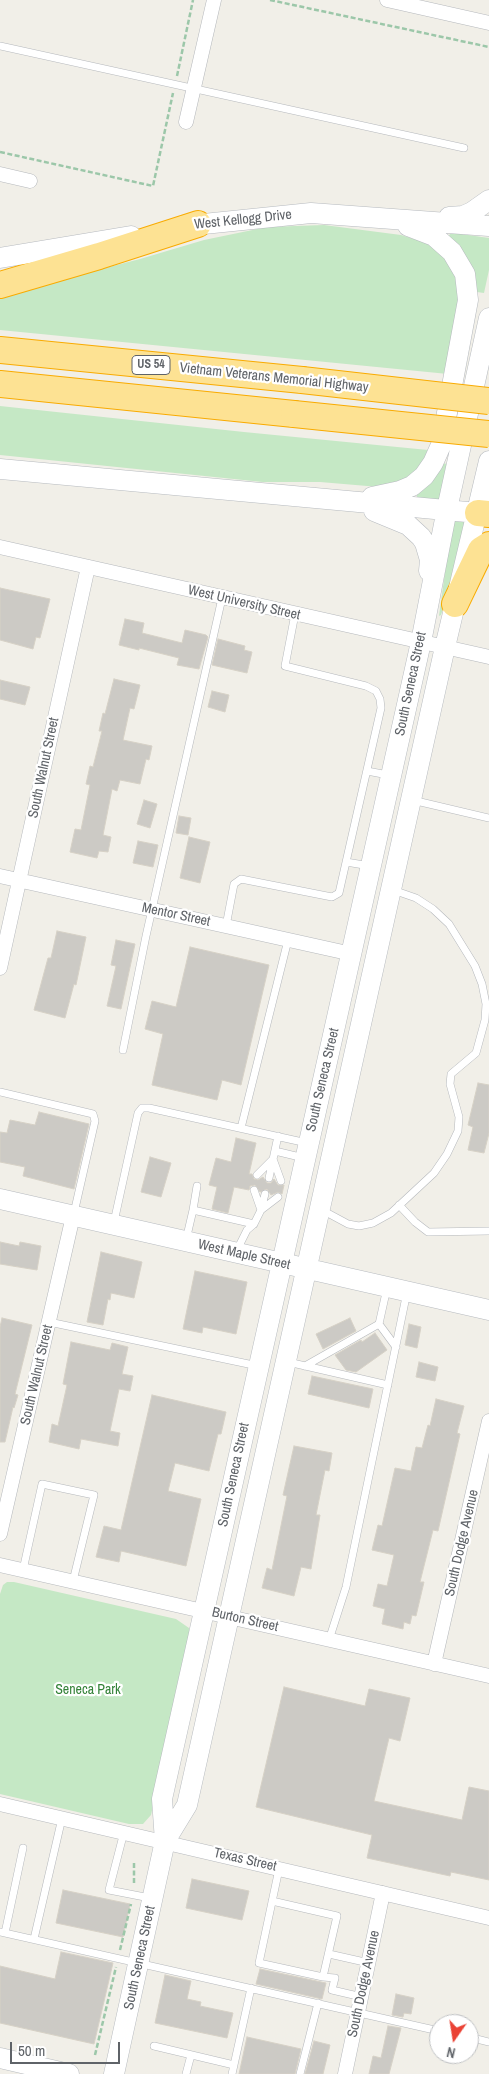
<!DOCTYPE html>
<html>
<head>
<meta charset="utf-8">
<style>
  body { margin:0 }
  #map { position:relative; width:489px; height:2074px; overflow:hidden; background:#f1efe8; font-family:"Archivo Narrow",sans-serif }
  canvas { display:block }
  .north { position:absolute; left:429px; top:2014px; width:50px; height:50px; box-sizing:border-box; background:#fff; border:1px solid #bfc1c3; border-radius:50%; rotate:193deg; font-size:14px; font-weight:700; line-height:20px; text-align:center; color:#5f6368 }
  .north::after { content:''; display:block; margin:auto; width:18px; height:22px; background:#ea4335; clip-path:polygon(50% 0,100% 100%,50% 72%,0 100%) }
  .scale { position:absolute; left:10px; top:2042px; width:110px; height:22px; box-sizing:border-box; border:2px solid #5f6368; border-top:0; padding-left:6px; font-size:15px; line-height:18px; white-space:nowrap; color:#5f6368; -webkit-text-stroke:4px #fff; paint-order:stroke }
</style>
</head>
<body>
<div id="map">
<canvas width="489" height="2074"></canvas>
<div class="north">N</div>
<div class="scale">50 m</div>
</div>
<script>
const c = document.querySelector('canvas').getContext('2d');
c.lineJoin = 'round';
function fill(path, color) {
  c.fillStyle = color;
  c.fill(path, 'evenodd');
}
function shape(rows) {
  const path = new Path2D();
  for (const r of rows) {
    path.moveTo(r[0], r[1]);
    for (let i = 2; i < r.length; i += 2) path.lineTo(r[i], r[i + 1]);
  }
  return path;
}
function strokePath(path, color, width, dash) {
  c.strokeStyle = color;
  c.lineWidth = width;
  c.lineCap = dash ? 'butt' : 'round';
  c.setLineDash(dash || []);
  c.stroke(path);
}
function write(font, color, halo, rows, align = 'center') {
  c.font = font + ' "Archivo Narrow",sans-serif';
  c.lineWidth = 4.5;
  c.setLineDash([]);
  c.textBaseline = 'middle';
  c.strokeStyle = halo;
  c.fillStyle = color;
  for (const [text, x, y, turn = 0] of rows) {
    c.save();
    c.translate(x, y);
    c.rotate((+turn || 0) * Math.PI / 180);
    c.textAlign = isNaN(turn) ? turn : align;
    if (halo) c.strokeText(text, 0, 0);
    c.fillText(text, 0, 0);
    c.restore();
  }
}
const green = shape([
  [324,225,401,235,434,245,452,264,462,290,448,374,0,330,0,295,140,259,204,240,267,227],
  [454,233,489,238,489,270,484,293,477,292,475,278,448,237,450,234],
  [0,406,244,432,428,450,420,471,391,488,320,482,263,482,0,455],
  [442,463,447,464,439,499,436,501,417,497,417,494,434,479],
  [452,521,467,522,462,548,441,615,439,616],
  [7,1582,14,1582,176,1619,189,1628,190,1637,151,1815,143,1824,129,1824,0,1794,0,1594,3,1585]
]);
const building = shape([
  [0,588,50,599,40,638,36,637,33,649,0,640,0,588],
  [125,619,144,623,142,633,182,643,185,630,206,635,208,637,199,669,177,665,179,658,139,648,139,650,119,645,125,619],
  [218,639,245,646,244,650,252,652,247,673,212,665,218,639],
  [114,679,140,685,134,709,130,708,123,740,152,746,149,760,146,759,140,784,120,780,117,791,112,789,103,835,111,837,108,852,99,851,97,858,70,852,75,829,81,830,90,785,86,784,90,766,93,767,102,731,99,731,103,713,105,714,114,679],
  [0,680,30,687,25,705,0,699,0,680],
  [212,691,229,695,225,712,208,707,212,691],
  [144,800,157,804,150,828,137,824,144,800],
  [179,816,191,818,188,835,176,833,179,816],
  [189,837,210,842,200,883,180,878,189,837],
  [138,841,158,845,153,867,133,863,138,841],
  [57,931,86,937,76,985,74,984,65,1018,34,1010,48,958,51,958,57,931],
  [116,940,135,944,121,1009,107,1006,116,966,111,965,116,940],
  [190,947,269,965,241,1085,222,1080,217,1100,152,1085,163,1034,145,1029,152,1001,176,1007,190,947],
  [478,1083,489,1085,489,1133,484,1153,468,1150,473,1127,468,1125,478,1083],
  [39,1112,89,1124,74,1189,23,1176,25,1167,0,1162,0,1132,7,1133,10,1120,35,1125,39,1112],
  [236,1138,256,1143,249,1174,252,1174,254,1179,258,1180,263,1177,267,1183,271,1183,274,1179,278,1185,284,1185,282,1194,278,1192,271,1195,267,1189,260,1192,255,1185,250,1186,249,1190,234,1187,228,1213,212,1209,217,1187,209,1185,216,1158,231,1162,236,1138],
  [150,1157,171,1163,161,1197,141,1192,150,1157],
  [0,1242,19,1246,20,1242,41,1246,37,1270,0,1264,0,1242],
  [101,1252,142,1262,134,1298,111,1293,110,1300,108,1299,103,1325,87,1322,101,1252],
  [195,1271,247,1282,236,1334,203,1327,202,1333,183,1329,195,1271],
  [2,1318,32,1325,15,1394,18,1395,14,1408,13,1407,5,1442,0,1442,0,1327,2,1318],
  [350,1318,356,1331,323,1349,316,1334,350,1318],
  [409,1324,421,1327,417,1348,405,1345,409,1324],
  [375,1333,387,1350,356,1372,346,1370,335,1355,361,1340,362,1342,375,1333],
  [71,1342,110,1350,112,1343,128,1347,122,1374,133,1376,130,1391,119,1389,110,1431,120,1433,118,1446,81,1439,79,1449,49,1442,52,1424,58,1426,67,1385,63,1384,71,1342],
  [419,1362,438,1367,435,1381,416,1377,419,1362],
  [312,1376,373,1389,369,1408,308,1394,312,1376],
  [152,1395,226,1412,221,1434,218,1434,209,1471,175,1463,168,1491,201,1499,186,1566,121,1551,119,1562,96,1557,104,1526,121,1530,152,1395],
  [436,1399,464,1406,457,1433,460,1434,438,1531,433,1530,420,1582,424,1582,416,1616,412,1615,410,1624,404,1622,403,1629,382,1624,385,1609,373,1606,378,1584,387,1586,394,1555,372,1550,378,1525,382,1526,395,1468,411,1471,416,1447,422,1448,428,1425,430,1426,436,1399],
  [294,1446,332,1453,329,1471,325,1470,316,1515,320,1515,311,1569,301,1567,294,1596,262,1588,267,1568,272,1570,287,1496,283,1495,294,1446],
  [284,1687,365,1706,369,1689,410,1698,400,1741,389,1738,374,1801,462,1820,469,1787,489,1791,489,1880,451,1872,450,1876,367,1858,372,1835,256,1807,284,1687],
  [192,1879,249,1891,242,1920,186,1908,192,1879],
  [63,1890,130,1904,123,1937,56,1923,63,1890],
  [61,1952,113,1963,94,2044,0,2023,0,1966,55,1979,61,1952],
  [260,1969,326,1983,322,1999,256,1984,260,1969],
  [165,1975,191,1981,187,1999,201,2002,200,2006,233,2013,227,2038,155,2023,165,1975],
  [396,1994,414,1998,411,2014,404,2013,403,2017,392,2015,396,1994],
  [388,2026,401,2028,389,2074,369,2074,373,2056,381,2058,388,2026],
  [247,2037,301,2049,295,2074,239,2074,247,2037],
  [314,2041,330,2045,323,2074,305,2074,314,2041]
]);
const path = shape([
  [270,0,489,47],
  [177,76,193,0],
  [0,152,153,186,173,93],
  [134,1863,134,1884],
  [120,1950,131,1904],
  [95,2055,116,1967]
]);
const lane = shape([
  [0,46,464,148],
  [367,771,388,775],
  [412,800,489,818],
  [346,862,370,866],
  [226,926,234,884,241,879,332,897,339,893,381,708,380,699,376,691,366,686,285,666,295,614],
  [123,1050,146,936,222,598],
  [0,1092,93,1114,95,1121,74,1213],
  [241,1128,288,940],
  [275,1151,304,1158],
  [257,1175,273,1159,281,1181],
  [269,1178,278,1136],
  [254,1190,261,1210,278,1197],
  [399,1205,415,1222,428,1232,489,1231],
  [193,1210,197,1186],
  [322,1210,348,1224,359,1226,373,1223,391,1213,434,1173,447,1154,458,1131,459,1117,450,1084,451,1074,476,1053,485,1020,486,1004,482,984,475,966,449,924,433,909,416,898,393,890],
  [114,1222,138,1113,142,1108,149,1108,307,1143],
  [186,1240,193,1210,254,1224],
  [237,1250,247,1230,254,1224,261,1210,265,1194],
  [49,1322,258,1366],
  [379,1324,396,1347],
  [288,1362,388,1385],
  [305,1366,379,1324,387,1288],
  [23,1570,42,1484,94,1495,73,1581],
  [329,1640,346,1587,407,1292],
  [124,1832,109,1890,150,1898],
  [279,1869,259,1963,323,1977],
  [272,1901,337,1916,323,1977,335,1978,332,1990,362,1997],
  [0,1932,439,2031],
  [5,1933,23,1848],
  [34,1939,62,1818],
  [329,1954,369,1963],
  [469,2037,489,2042],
  [154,2046,234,2065],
  [186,2074,191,2055],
  [232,2074,251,1988],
  [300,2074,318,2003]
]);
const street = shape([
  [387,0,489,23],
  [186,122,214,0],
  [0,174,30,181],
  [0,547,489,657],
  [0,876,352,954],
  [0,968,88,567],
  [0,1534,73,1216],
  [0,1565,489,1676],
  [434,1664,489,1421],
  [0,1804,489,1918],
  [345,2074,383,1893]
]);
const secondary = shape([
  [449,217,463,216,472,212,489,200],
  [184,226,311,213,489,226],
  [0,258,131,236],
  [0,469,478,513],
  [372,497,400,491,412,486,424,476,433,463,441,445,468,300,465,274,452,252,434,236,408,226],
  [374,511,408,525,421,537,425,543,430,560,429,571],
  [0,1199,489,1310],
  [165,1841,187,1805,445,647,489,461],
  [0,2058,69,2074],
  [114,2074,165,1841,162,1799,421,642,447,509,489,318]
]);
const highway = shape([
  [0,285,99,256,198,224],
  [0,350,302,380],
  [0,384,294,414],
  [478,513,489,514],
  [455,604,481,550,489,545]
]);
const highwayBridge = shape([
  [302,380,489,401],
  [294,414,489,434]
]);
const shields = [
  [151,365,38]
];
const shieldNames = [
  ["US 54",151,365]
];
const streetNames = [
  ["West Kellogg Drive",243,220,-6],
  ["Vietnam Veterans Memorial Highway",274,378,6],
  ["West University Street",244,603,13],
  ["South Seneca Street",411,684,-78],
  ["South Walnut Street",44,768,-78],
  ["Mentor Street",176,915,12],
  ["South Seneca Street",323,1080,-77],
  ["West Maple Street",244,1255,13],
  ["South Walnut Street",37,1375,-77],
  ["South Seneca Street",234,1475,-78],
  ["South Dodge Avenue",462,1543,-77],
  ["Burton Street",245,1620,13],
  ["Texas Street",245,1860,13],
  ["South Seneca Street",140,1958,-78],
  ["South Dodge Avenue",364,1984,-78]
];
const parkNames = [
  ["Seneca Park",88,1690]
];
fill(green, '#c5e8c5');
fill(building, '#cccac5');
strokePath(building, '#d6d1c6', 1);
strokePath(lane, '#b5b8bc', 8);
strokePath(street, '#b5b8bc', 15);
strokePath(secondary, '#b6babf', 21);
strokePath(highway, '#f9ab00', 28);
strokePath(path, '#9cc7a9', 2.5, [5, 2.5]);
strokePath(lane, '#fff', 7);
strokePath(street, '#fff', 14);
strokePath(secondary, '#fff', 20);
strokePath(highway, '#fde293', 26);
strokePath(highwayBridge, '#f9ab00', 28, []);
strokePath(highwayBridge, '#fde293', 26);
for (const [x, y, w] of shields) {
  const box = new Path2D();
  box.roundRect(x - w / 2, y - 9.5, w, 19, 4);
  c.fillStyle = '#fff';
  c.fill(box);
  strokePath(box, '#5f6368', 1);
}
write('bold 12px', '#5f6368', null, shieldNames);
write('14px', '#5f6368', '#fff', streetNames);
write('14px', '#348238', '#fff', parkNames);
</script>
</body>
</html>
